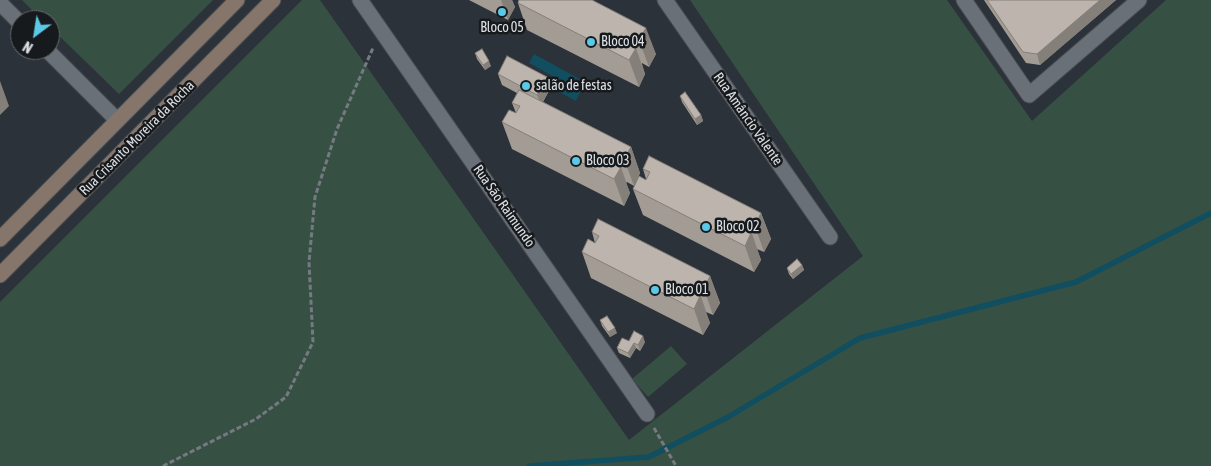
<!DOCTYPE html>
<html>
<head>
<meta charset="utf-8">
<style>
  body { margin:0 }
  #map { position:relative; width:1211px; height:466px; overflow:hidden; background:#2c3239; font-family:"Asap Condensed",sans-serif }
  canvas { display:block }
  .north { position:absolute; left:10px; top:10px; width:50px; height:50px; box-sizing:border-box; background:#171a1d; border:1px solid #66696d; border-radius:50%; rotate:211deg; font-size:14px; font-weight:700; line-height:20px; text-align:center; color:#dce0e4 }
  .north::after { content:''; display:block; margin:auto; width:18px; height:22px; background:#5bc8e7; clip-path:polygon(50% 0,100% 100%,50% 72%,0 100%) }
</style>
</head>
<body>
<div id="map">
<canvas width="1211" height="466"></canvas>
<div class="north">N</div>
</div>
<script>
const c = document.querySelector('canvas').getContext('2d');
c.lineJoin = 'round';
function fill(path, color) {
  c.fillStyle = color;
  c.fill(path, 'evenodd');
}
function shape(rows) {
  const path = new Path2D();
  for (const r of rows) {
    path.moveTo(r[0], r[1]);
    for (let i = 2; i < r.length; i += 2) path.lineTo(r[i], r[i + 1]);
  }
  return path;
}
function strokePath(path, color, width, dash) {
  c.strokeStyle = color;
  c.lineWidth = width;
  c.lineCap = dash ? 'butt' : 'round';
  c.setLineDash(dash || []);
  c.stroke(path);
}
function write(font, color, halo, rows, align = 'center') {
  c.font = font + ' "Asap Condensed",sans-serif';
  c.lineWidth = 5;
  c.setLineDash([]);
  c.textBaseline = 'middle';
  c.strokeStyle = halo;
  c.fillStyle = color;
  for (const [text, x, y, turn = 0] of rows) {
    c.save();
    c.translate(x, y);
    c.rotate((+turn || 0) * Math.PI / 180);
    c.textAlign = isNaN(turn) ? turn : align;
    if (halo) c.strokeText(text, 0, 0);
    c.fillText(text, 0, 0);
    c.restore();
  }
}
const green = shape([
  [22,0,213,0,119,94,50,27,50,20,42,20],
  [302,0,320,0,629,440,863,256,690,0,947,0,1032,121,1166,0,1211,0,1211,466,0,466,0,302],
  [671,346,687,364,648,397,632,379]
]);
const water = shape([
  [534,54,585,82,576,101,559,92,563,82,529,63]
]);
const stream = shape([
  [529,466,649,457,728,417,860,338,1076,282,1211,213]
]);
const path = shape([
  [654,428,676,466],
  [163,466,256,419,286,397,313,342,309,262,315,197,337,129,373,48]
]);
const minor = shape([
  [360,0,647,414],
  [665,0,830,237],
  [964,0,1029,95,1139,0],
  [0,3,20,23],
  [47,50,117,120]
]);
const secondary = shape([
  [0,239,237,0],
  [0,275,273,0]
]);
const wall = shape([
  [469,0,512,0,515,7,508,20],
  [592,0,656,54,649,67,642,63,642,64,645,74,639,87,527,30,518,3],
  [984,0,1116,0,1040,65,1026,63],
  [475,53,491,66,485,70,477,59],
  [498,74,551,87,543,102,631,147,640,173,634,186,627,182,626,183,630,193,624,206,512,149,502,122,516,113,512,103,517,93,502,85],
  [680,96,701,115,703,121,697,125,682,102],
  [643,169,761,213,771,239,764,252,757,249,761,260,754,272,643,215,633,189,646,179],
  [592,232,710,276,720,303,713,315,706,312,706,313,710,323,703,335,591,278,582,252,595,243],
  [802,265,804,270,793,279,789,274,787,268],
  [600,320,617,333,610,337,602,326],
  [629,341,645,342,640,351,636,348,630,358,619,353,617,348]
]);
const shadedWall = shape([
  [501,0,512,0,515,7,508,20],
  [1100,0,1116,0,1040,65,1037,54],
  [646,28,656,54,649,67,639,40],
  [632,37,645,74,639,87,629,60,629,44],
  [489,61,491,66,485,70,483,65],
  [547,77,551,87,541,105,537,95],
  [0,81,9,106,0,115],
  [701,115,703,121,697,125,695,119],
  [631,147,640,173,634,186,624,159],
  [617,156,630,193,624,206,614,179,614,163],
  [761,213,771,239,764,252,755,226],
  [748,222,761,260,754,272,745,246,744,230],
  [802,265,804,270,793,279,791,274],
  [710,276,720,303,713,315,704,289],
  [697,285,710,323,703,335,694,309,693,293],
  [615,328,617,333,610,337,608,332],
  [643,336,645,342,640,351,638,345],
  [634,343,636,348,630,358,628,353]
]);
const building = shape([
  [519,0,592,0,646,28,639,40,632,37,629,44,636,48,629,60,518,3,519,0],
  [987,0,1100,0,1037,54,1023,52,987,0],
  [482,49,489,61,483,65,475,53,482,49],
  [507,56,547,77,537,95,498,74,507,56],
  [519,90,631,147,624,159,617,156,614,163,621,167,614,179,502,122,509,110,516,113,520,106,512,103,519,90],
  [685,92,701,115,695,119,680,96,685,92],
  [649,156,761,213,755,226,748,222,744,230,751,233,745,246,633,189,639,176,646,180,650,172,643,169,649,156],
  [598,219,710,276,704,289,697,285,693,293,700,296,694,309,582,252,588,239,595,243,599,236,592,232,598,219],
  [797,259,802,265,791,274,787,268,797,259],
  [607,316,615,328,608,332,600,320,607,316],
  [634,331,643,336,638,345,634,343,628,353,617,348,622,338,629,341,634,331]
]);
const markers = [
  [502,12,5,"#5bc8e7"],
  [591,42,5,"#5bc8e7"],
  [526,86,5,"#5bc8e7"],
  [576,161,5,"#5bc8e7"],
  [706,227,5,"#5bc8e7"],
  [655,290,5,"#5bc8e7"]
];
const poiNames = [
  ["Bloco 05",502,28,"center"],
  ["Bloco 04",601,42],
  ["salão de festas",536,86],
  ["Bloco 03",586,161],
  ["Bloco 02",716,227],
  ["Bloco 01",665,290]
];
const streetNames = [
  ["Rua Amâncio Valente",748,119,55],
  ["Rua Crisanto Moreira da Rocha",137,138,-45],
  ["Rua São Raimundo",504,206,55]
];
fill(green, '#365144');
fill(water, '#114e5f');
strokePath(stream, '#114e5f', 5.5);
strokePath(minor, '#494d53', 17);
strokePath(secondary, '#494d53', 17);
strokePath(path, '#757a80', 3, [5, 2.5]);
strokePath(minor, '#697078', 15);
strokePath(secondary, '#85756a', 15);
fill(wall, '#a39c95');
fill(shadedWall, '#847f79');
fill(building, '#bdb5ad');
strokePath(building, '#847f79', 1);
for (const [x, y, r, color] of markers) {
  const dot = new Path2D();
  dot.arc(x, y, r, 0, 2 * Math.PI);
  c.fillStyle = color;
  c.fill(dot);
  strokePath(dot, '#171a1d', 2);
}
write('14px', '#dce0e4', '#171a1d', poiNames, 'left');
write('14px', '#dce0e4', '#171a1d', streetNames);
</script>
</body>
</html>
